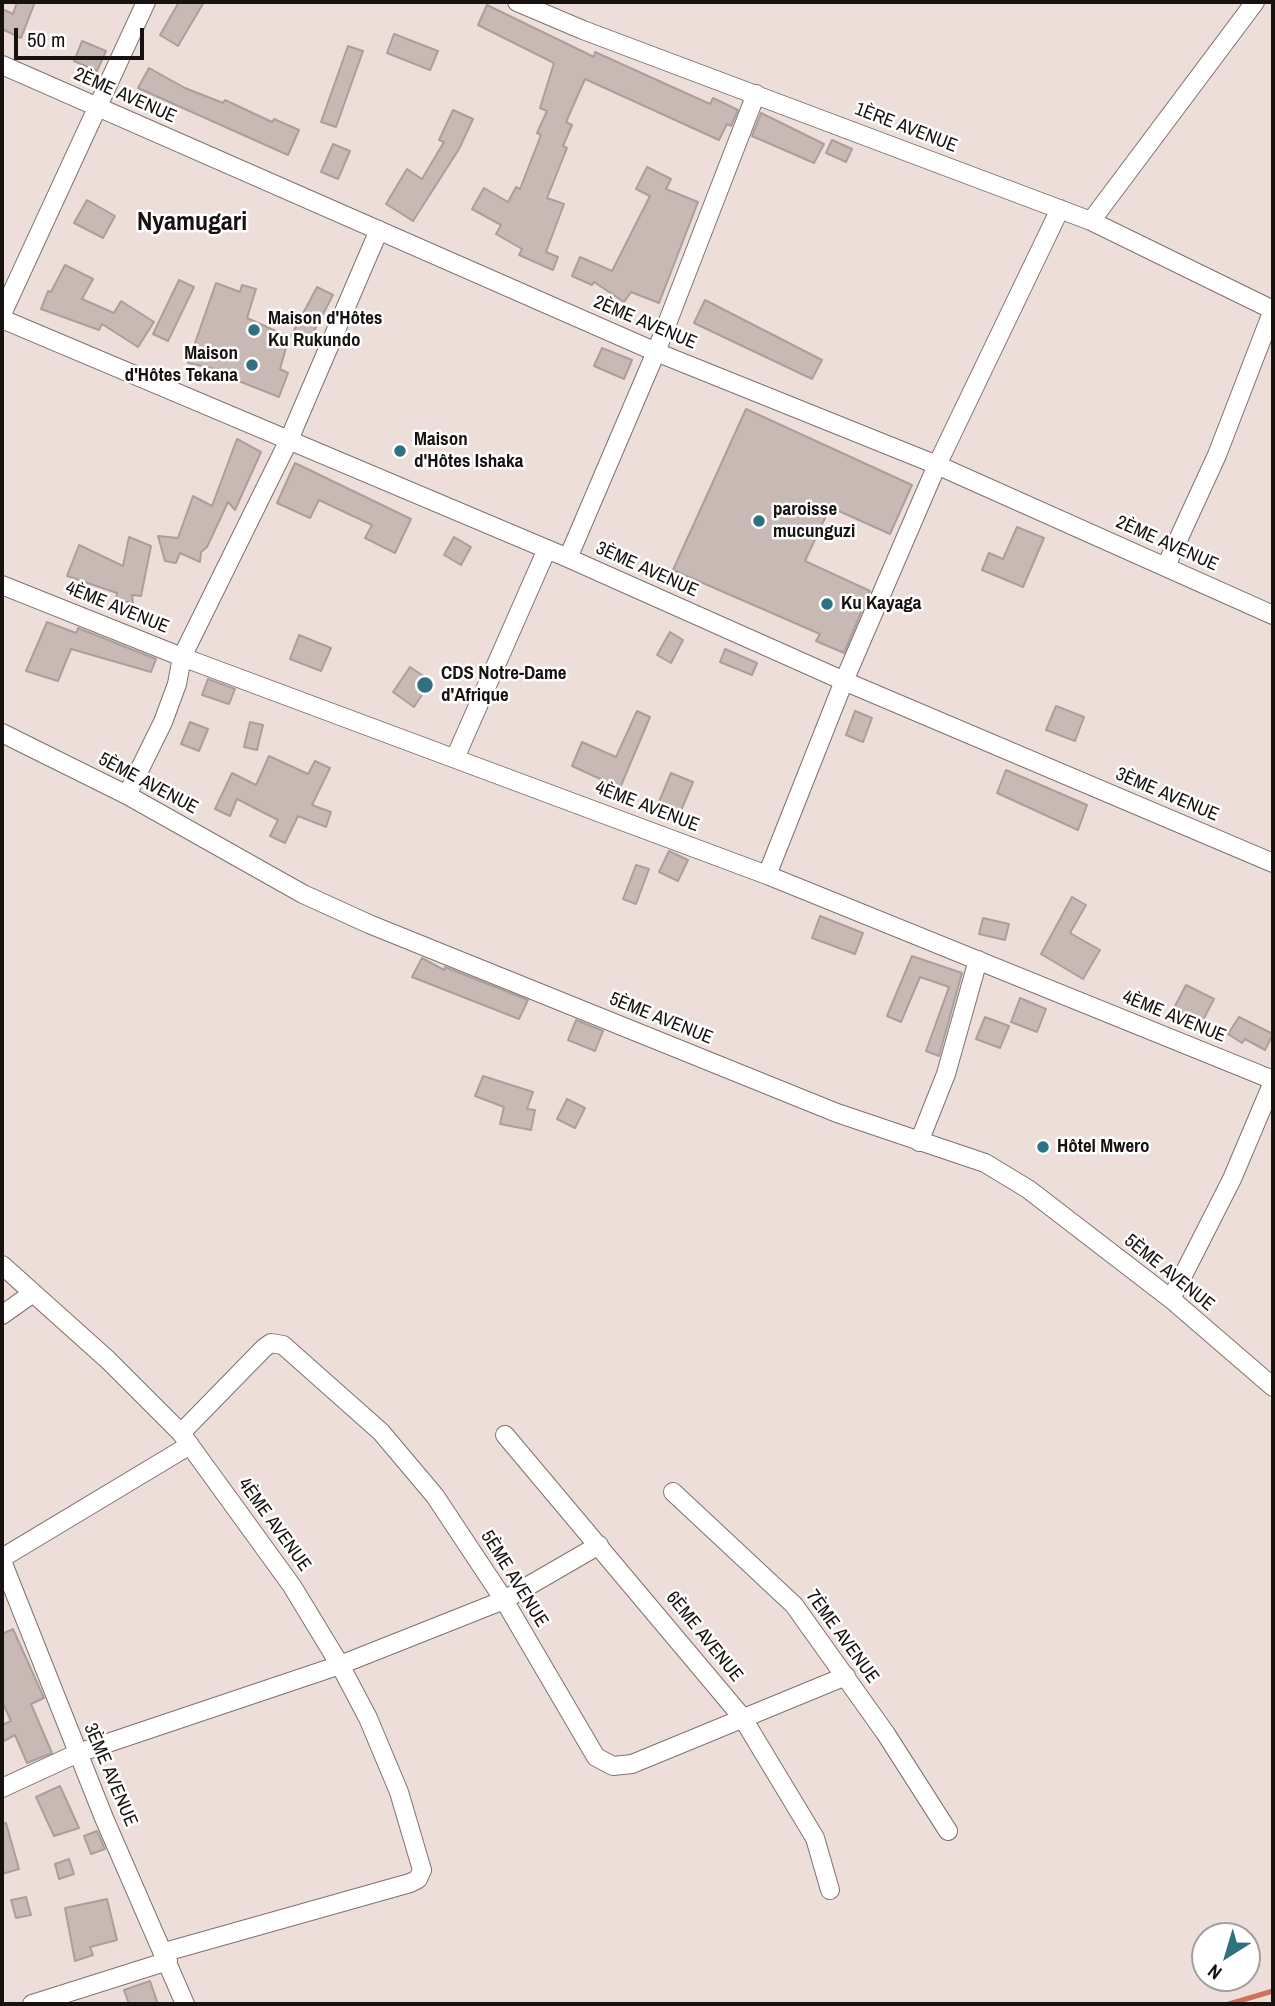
<!DOCTYPE html>
<html>
<head>
<meta charset="utf-8">
<style>
  body { margin:0 }
  #map { position:relative; width:1275px; height:2006px; overflow:hidden; background:#eeded9; font-family:"Archivo Narrow",sans-serif }
  canvas { display:block }
  .frame { position:absolute; inset:0; border:4px solid #171210; pointer-events:none }
  .north { position:absolute; left:1191px; top:1922px; width:70px; height:70px; box-sizing:border-box; background:#fff; border:2px solid #a2a09f; border-radius:50%; rotate:217deg; font-size:19px; font-weight:700; line-height:28px; text-align:center; color:#171210 }
  .north::after { content:''; display:block; margin:auto; width:24px; height:32px; background:#2e7282; clip-path:polygon(50% 0,100% 100%,50% 72%,0 100%) }
  .scale { position:absolute; left:14px; top:28px; width:130px; height:32px; box-sizing:border-box; border:4px solid #171210; border-top:0; padding-left:9px; font-size:21px; line-height:24px; white-space:nowrap; color:#171210; -webkit-text-stroke:5px #fff; paint-order:stroke }
</style>
</head>
<body>
<div id="map">
<canvas width="1275" height="2006"></canvas>
<div class="frame"></div>
<div class="north">N</div>
<div class="scale">50 m</div>
</div>
<script>
const c = document.querySelector('canvas').getContext('2d');
c.lineJoin = 'round';
function shape(rows) {
  const path = new Path2D();
  for (const r of rows) {
    path.moveTo(r[0], r[1]);
    for (let i = 2; i < r.length; i += 2) path.lineTo(r[i], r[i + 1]);
  }
  return path;
}
function strokePath(path, color, width, dash) {
  c.strokeStyle = color;
  c.lineWidth = width;
  c.lineCap = dash ? 'butt' : 'round';
  c.setLineDash(dash || []);
  c.stroke(path);
}
function fill(path, color) {
  c.fillStyle = color;
  c.fill(path, 'evenodd');
}
function write(font, color, halo, rows, align = 'center') {
  c.font = font + ' "Archivo Narrow",sans-serif';
  c.lineWidth = 5;
  c.setLineDash([]);
  c.textBaseline = 'middle';
  c.strokeStyle = halo;
  c.fillStyle = color;
  for (const [text, x, y, turn = 0] of rows) {
    c.save();
    c.translate(x, y);
    c.rotate((+turn || 0) * Math.PI / 180);
    c.textAlign = isNaN(turn) ? turn : align;
    if (halo) c.strokeText(text, 0, 0);
    c.fillText(text, 0, 0);
    c.restore();
  }
}
const stream = shape([
  [1229,2004,1273,1991]
]);
const building = shape([
  [17,2,35,2,21,38,2,29,2,9,13,14,17,2],
  [179,2,204,2,178,46,160,35,179,2],
  [487,5,594,57,595,52,710,104,713,98,738,110,731,126,727,124,719,140,585,79,566,122,572,125,563,146,567,148,547,198,564,204,546,252,558,257,553,270,519,255,522,249,496,234,501,225,472,209,484,188,508,202,516,187,520,189,541,135,537,133,547,111,540,108,554,63,478,25,487,5],
  [394,34,438,51,430,70,387,53,394,34],
  [82,41,106,51,97,71,74,61,82,41],
  [348,46,363,51,336,127,321,122,348,46],
  [149,68,185,88,223,103,225,100,272,122,274,119,299,130,288,155,138,88,149,68],
  [453,110,473,119,459,149,413,221,386,204,407,169,422,179,444,142,439,140,453,110],
  [761,113,824,144,814,163,752,136,761,113],
  [832,140,852,149,846,162,826,153,832,140],
  [333,144,350,151,338,179,321,172,333,144],
  [647,167,671,179,666,189,698,202,659,303,631,292,624,302,594,282,592,285,572,276,580,257,612,271,650,196,636,189,647,167],
  [87,200,115,216,103,238,74,223,87,200],
  [65,265,93,279,82,299,114,313,121,301,154,322,138,347,102,324,99,330,41,309,48,291,51,292,65,265],
  [179,280,194,287,168,341,153,334,179,280],
  [216,283,240,292,242,285,256,289,247,318,289,337,280,369,288,373,279,397,231,378,233,373,188,363,216,283],
  [317,287,333,295,307,344,291,336,317,287],
  [705,300,822,360,812,379,694,323,705,300],
  [602,348,632,360,624,379,594,366,602,348],
  [746,409,912,485,890,534,830,507,805,561,870,591,844,653,816,641,820,634,673,570,746,409],
  [237,439,261,452,235,510,228,502,207,547,201,552,200,562,180,553,176,563,165,561,158,536,178,538,193,496,212,506,237,439],
  [295,463,411,519,395,553,365,538,372,525,319,500,310,518,277,503,295,463],
  [1017,527,1044,538,1023,587,982,570,989,553,1003,559,1017,527],
  [129,537,151,546,141,596,132,595,133,603,116,600,117,593,67,576,79,545,123,566,129,537],
  [454,537,471,547,461,565,444,555,454,537],
  [47,622,76,633,78,628,156,659,151,672,71,649,58,681,26,671,47,622],
  [670,632,683,640,671,663,657,655,670,632],
  [299,635,331,648,321,671,290,659,299,635],
  [725,649,757,663,752,675,720,662,725,649],
  [410,667,431,681,414,707,393,692,410,667],
  [208,679,235,689,229,704,202,695,208,679],
  [1056,706,1084,717,1075,741,1046,730,1056,706],
  [637,711,650,717,620,788,572,766,582,742,616,757,637,711],
  [855,711,872,718,863,742,846,735,855,711],
  [190,722,208,729,199,751,181,744,190,722],
  [250,722,263,725,257,750,244,747,250,722],
  [269,756,308,774,315,761,330,768,312,805,331,812,326,827,298,816,285,843,270,836,278,820,237,799,230,816,215,809,232,773,256,785,269,756],
  [1006,770,1087,805,1078,830,997,793,1006,770],
  [671,773,693,782,680,813,658,804,671,773],
  [669,851,688,860,678,881,659,872,669,851],
  [636,865,649,869,636,904,623,899,636,865],
  [1072,897,1086,905,1070,933,1100,950,1083,979,1041,954,1072,897],
  [820,916,863,933,855,954,812,938,820,916],
  [983,918,1009,924,1005,940,979,934,983,918],
  [912,956,962,973,939,1056,926,1051,949,987,920,977,901,1022,887,1016,912,956],
  [422,958,444,970,445,967,528,1000,519,1019,412,977,422,958],
  [1186,985,1214,999,1201,1024,1173,1010,1186,985],
  [1020,998,1046,1009,1037,1032,1011,1022,1020,998],
  [985,1017,1009,1026,1000,1048,976,1039,985,1017],
  [1239,1017,1273,1034,1265,1050,1245,1039,1242,1043,1228,1034,1239,1017],
  [576,1020,603,1031,595,1051,568,1040,576,1020],
  [483,1076,533,1092,527,1109,535,1110,531,1130,500,1124,504,1107,475,1096,483,1076],
  [567,1099,585,1108,575,1128,557,1119,567,1099],
  [13,1629,44,1698,31,1704,52,1753,27,1763,15,1735,2,1742,2,1725,11,1721,2,1701,2,1634,13,1629],
  [60,1786,79,1828,54,1836,36,1797,60,1786],
  [6,1823,19,1869,2,1874,2,1824,6,1823],
  [97,1831,105,1849,91,1854,84,1836,97,1831],
  [69,1859,74,1874,59,1879,55,1864,69,1859],
  [26,1897,31,1915,16,1918,11,1900,26,1897],
  [107,1899,117,1940,90,1947,93,1955,75,1961,65,1908,107,1899],
  [150,1981,158,2004,129,2004,124,1990,150,1981]
]);
const street = shape([
  [517,2,583,30,1091,221,1273,310],
  [2,65,656,352,937,465,1273,615],
  [1091,221,1255,2],
  [2,314,146,2],
  [2,319,568,558,844,681,1273,863],
  [568,558,656,352,756,94],
  [1166,566,1217,455,1273,310],
  [2,585,182,657,767,875,1273,1080],
  [2,733,127,795,303,894,369,924,837,1113,985,1163,1028,1189,1171,1299,1273,1387],
  [455,758,547,549],
  [127,795,163,722,177,684,182,657,288,442,379,230],
  [767,875,844,681,937,465,1060,209],
  [919,1142,946,1074,978,960],
  [2,1265,108,1360,181,1433,292,1586,340,1665,368,1718,399,1792,422,1870,418,1879,410,1883,165,1952],
  [1171,1299,1232,1179,1273,1082],
  [2,1315,33,1293],
  [181,1433,264,1348,271,1343,283,1345,381,1432,435,1496,504,1600,596,1757,613,1766,632,1764,846,1676],
  [505,1435,742,1717,815,1838,830,1890],
  [673,1492,794,1605,886,1734,948,1831],
  [2,1558,190,1445],
  [2,1561,104,1818,185,2004],
  [2,1788,78,1753,340,1665,504,1600,599,1545],
  [32,2004,168,1961]
]);
const markers = [
  [254,330,7,"#2e7282"],
  [252,365,7,"#2e7282"],
  [400,451,7,"#2e7282"],
  [759,521,7,"#2e7282"],
  [827,604,7,"#2e7282"],
  [425,685,9,"#2e7282"],
  [1043,1147,7,"#2e7282"]
];
const streetNames = [
  ["2ÈME AVENUE",125,96,24],
  ["1ÈRE AVENUE",906,128,21],
  ["2ÈME AVENUE",645,323,23],
  ["2ÈME AVENUE",1167,544,24],
  ["3ÈME AVENUE",647,570,24],
  ["4ÈME AVENUE",117,608,22],
  ["5ÈME AVENUE",148,784,28],
  ["3ÈME AVENUE",1167,795,23],
  ["4ÈME AVENUE",647,807,21],
  ["4ÈME AVENUE",1174,1017,22],
  ["5ÈME AVENUE",661,1019,22],
  ["5ÈME AVENUE",1169,1273,39],
  ["4ÈME AVENUE",274,1525,54],
  ["5ÈME AVENUE",514,1579,58],
  ["6ÈME AVENUE",704,1637,51],
  ["7ÈME AVENUE",842,1637,54],
  ["3ÈME AVENUE",110,1775,67]
];
const poiNames = [
  ["Maison d'Hôtes",268,319],
  ["Ku Rukundo",268,341],
  ["Maison",238,354,"right"],
  ["d'Hôtes Tekana",238,376,"right"],
  ["Maison",414,440],
  ["d'Hôtes Ishaka",414,462],
  ["paroisse",773,510],
  ["mucunguzi",773,532],
  ["Ku Kayaga",841,604],
  ["CDS Notre-Dame",441,674],
  ["d'Afrique",441,696],
  ["Hôtel Mwero",1057,1147]
];
const districtNames = [
  ["Nyamugari",192,223]
];
strokePath(stream, '#d07259', 5);
fill(building, '#c9b9b5');
strokePath(building, '#ac9e99', 2);
strokePath(street, '#7f716d', 20);
strokePath(street, '#fff', 18);
for (const [x, y, r, color] of markers) {
  const dot = new Path2D();
  dot.arc(x, y, r, 0, 2 * Math.PI);
  c.fillStyle = color;
  c.fill(dot);
  strokePath(dot, '#fff', 2.5);
}
write('19px', '#171210', '#fff', streetNames);
write('bold 19px', '#171210', '#fff', poiNames, 'left');
write('bold 26px', '#171210', '#fff', districtNames);
</script>
</body>
</html>
